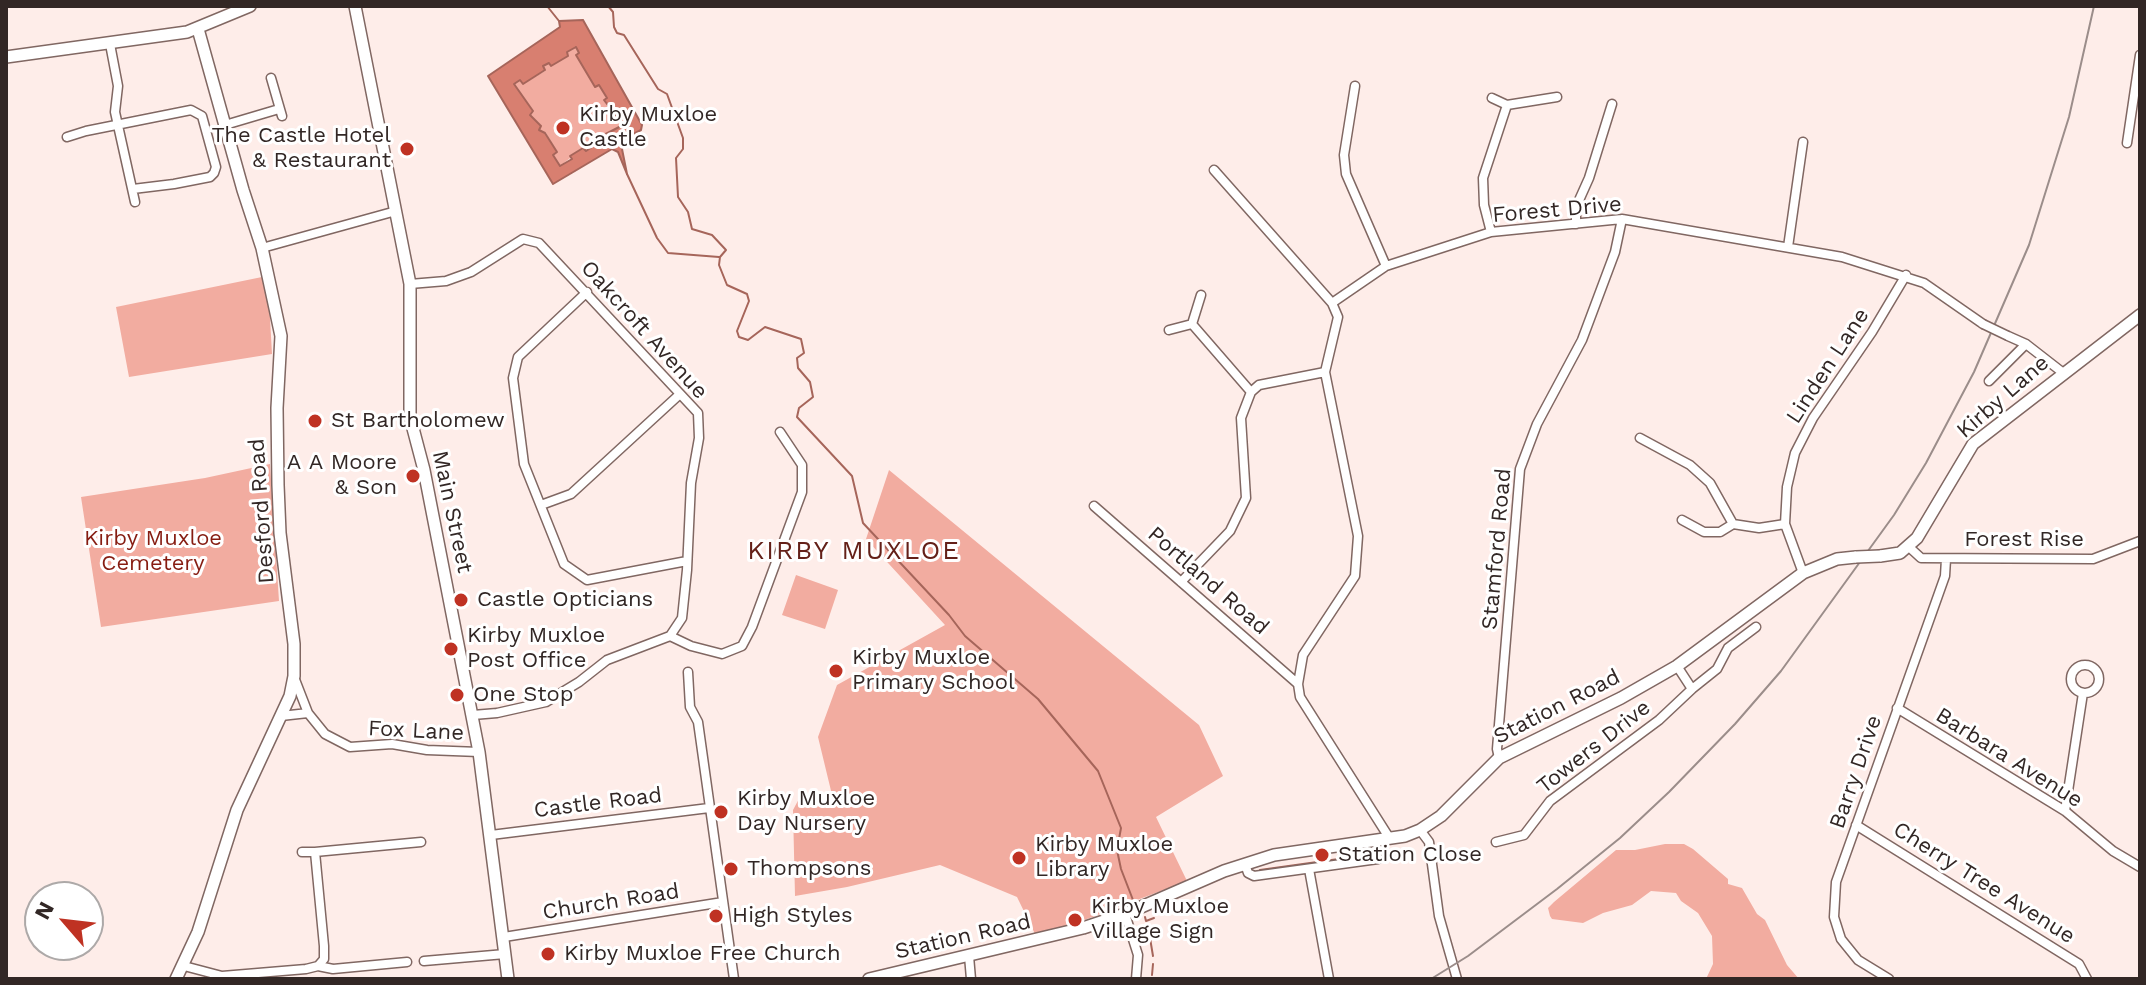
<!DOCTYPE html>
<html>
<head>
<meta charset="utf-8">
<style>
  body { margin:0 }
  #map { position:relative; width:2146px; height:985px; overflow:hidden; background:#feede9; font-family:"Work Sans",sans-serif }
  canvas { display:block }
  .frame { position:absolute; inset:0; border:8px solid #322725; pointer-events:none }
  .north { position:absolute; left:24px; top:881px; width:80px; height:80px; box-sizing:border-box; background:#fff; border:2px solid #ada9a8; border-radius:50%; rotate:298deg; font-size:22px; font-weight:700; line-height:32px; text-align:center; color:#322725 }
  .north::after { content:''; display:block; margin:auto; width:28px; height:36px; background:#bf3223; clip-path:polygon(50% 0,100% 100%,50% 72%,0 100%) }
</style>
</head>
<body>
<div id="map">
<canvas width="2146" height="985"></canvas>
<div class="frame"></div>
<div class="north">N</div>
</div>
<script>
const c = document.querySelector('canvas').getContext('2d');
c.lineJoin = 'round';
function fill(path, color) {
  c.fillStyle = color;
  c.fill(path, 'evenodd');
}
function shape(rows) {
  const path = new Path2D();
  for (const r of rows) {
    if (r.length === 3) {
      path.moveTo(r[0] + r[2], r[1]);
      path.arc(r[0], r[1], r[2], 0, 2 * Math.PI);
      continue;
    }
    path.moveTo(r[0], r[1]);
    for (let i = 2; i < r.length; i += 2) path.lineTo(r[i], r[i + 1]);
  }
  return path;
}
function strokePath(path, color, width, dash) {
  c.strokeStyle = color;
  c.lineWidth = width;
  c.lineCap = dash ? 'butt' : 'round';
  c.setLineDash(dash || []);
  c.stroke(path);
}
function write(font, color, halo, rows, align = 'center') {
  c.font = font + ' "Work Sans",sans-serif';
  c.lineWidth = 6;
  c.setLineDash([]);
  c.textBaseline = 'middle';
  c.strokeStyle = halo;
  c.fillStyle = color;
  for (const [text, x, y, turn = 0] of rows) {
    c.save();
    c.translate(x, y);
    c.rotate((+turn || 0) * Math.PI / 180);
    c.textAlign = isNaN(turn) ? turn : align;
    if (halo) c.strokeText(text, 0, 0);
    c.fillText(text, 0, 0);
    c.restore();
  }
}
const green = shape([
  [576,47,579,53,577,55,595,86,599,84,623,126,596,140,598,143,585,151,583,148,560,166,553,155,557,152,546,133,539,130,541,125,530,115,533,110,513,84,520,80,523,84,545,71,543,66,549,63,551,66,568,55,566,52],
  [262,277,269,300,272,354,129,377,116,307],
  [270,464,279,601,101,627,81,497,205,478],
  [889,470,1199,725,1223,776,1156,817,1187,881,1037,938,1017,897,940,865,847,887,795,896,793,810,801,795,812,794,813,799,829,808,833,799,818,737,837,685,945,625,866,539],
  [796,575,838,590,825,629,782,615],
  [1665,844,1684,844,1693,849,1728,879,1728,884,1742,888,1757,914,1765,920,1787,965,1799,979,1706,979,1713,964,1712,936,1698,913,1681,901,1676,893,1651,891,1632,905,1603,913,1583,923,1552,919,1550,916,1548,908,1554,902,1616,850,1635,850]
]);
const water = shape([
  [583,20,642,125,641,130,626,138,622,149,627,174,618,152,612,149,553,184,488,76,560,27,559,21,583,20],
  [576,47,579,53,576,55,595,87,599,85,607,98,604,100,623,125,596,139,598,143,586,151,583,148,570,156,572,159,560,166,553,155,557,152,545,133,539,130,541,126,530,115,533,111,514,84,520,80,523,84,545,70,543,66,549,63,551,66,568,56,567,52,576,47]
]);
const stream = shape([
  [547,6,559,21],
  [608,6,613,12,614,27,617,33,624,35,658,89,667,94,683,138,683,149,676,158,678,197,688,212,692,229,712,235,726,250,720,257,719,265,727,285,747,294,749,301,737,331,739,337,748,340,765,327,801,339,804,353,797,358,798,368,810,382,813,397,799,408,797,417,852,476,863,523,949,615,965,636,1038,699,1098,771,1121,828,1117,850,1121,869,1133,900],
  [627,174,657,238,668,253,719,257],
  [1260,870,1353,857],
  [1145,917,1146,921,1154,918],
  [1149,932,1153,956],
  [1152,975,1153,964]
]);
const street = shape([
  [110,44,118,86,115,112,135,202],
  [271,78,282,116],
  [1355,86,1344,155,1346,174,1386,266],
  [1492,98,1507,105],
  [225,125,279,109],
  [67,137,86,131,191,110,202,116,216,167,214,173,210,177,174,184,133,189],
  [2127,143,2140,55],
  [1214,170,1332,303],
  [1576,224,1576,207,1589,178,1612,104],
  [1491,232,1484,205,1483,178,1507,105,1557,97],
  [1788,247,1803,142],
  [262,248,396,211],
  [410,284,446,281,471,272,523,239,539,243,698,413,699,438,691,483,687,570,682,618,670,636],
  [587,292,518,357,513,378,524,464,564,564,587,580,687,561],
  [1192,324,1201,295],
  [1169,330,1192,324,1251,392],
  [2008,336,2026,344,2062,372],
  [1989,381,2026,344],
  [1640,438,1690,465,1710,483,1733,524],
  [541,505,571,494,680,394],
  [1094,506,1298,684],
  [1682,520,1704,532,1720,532,1733,524,1759,528,1785,524],
  [1909,547,1921,558,2093,559,2140,541],
  [1803,573,1785,524,1787,487,1795,453,1813,418,1872,332,1906,275],
  [1181,582,1230,531,1246,498,1241,418,1251,392,1259,385,1325,372],
  [670,636,691,646,722,654,742,646,752,627,802,492,802,465,780,432],
  [2085,679,14],
  [688,672,690,707,698,722,734,979],
  [294,677,308,713,325,734,350,747,392,744,427,750,479,752],
  [1692,689,1717,669,1728,648,1756,627],
  [1897,708,2065,811,2113,851,2140,867],
  [473,715,497,713,546,702,579,682,607,660,670,636],
  [281,716,308,713],
  [1499,758,1497,749,1520,469,1537,424,1582,340,1615,252,1622,219],
  [2065,811,2083,693],
  [1856,825,2079,964,2087,979],
  [1420,830,1429,842,1439,916,1457,979],
  [491,835,709,808],
  [1390,839,1300,697,1298,684,1303,655,1355,576,1358,536,1325,372,1338,317,1332,303,1386,266,1491,232,1622,219,1842,257,1924,283,1983,324],
  [1496,842,1524,835,1550,801,1659,720,1692,689,1677,666],
  [302,852,315,852],
  [1245,864,1248,873,1254,876,1378,859],
  [1309,869,1329,979],
  [1125,914,1138,955,1136,979],
  [504,937,723,902],
  [969,956,971,979],
  [424,961,505,954],
  [184,966,222,976,306,969,318,966,333,969,407,962],
  [318,966,324,959,324,946,315,852,421,842],
  [1889,979,1858,960,1841,939,1834,917,1836,882,1945,576,1946,559]
]);
const secondary = shape([
  [355,6,410,284,410,417,424,470,479,752,508,979],
  [6,57,187,32,250,6],
  [1880,556,1900,553,1917,538,1973,444,2140,315],
  [176,979,198,932,237,810,290,696,294,676,294,644,280,533,278,485,277,408,281,336,262,248,243,190,198,29],
  [869,979,1083,928,1125,914,1224,871,1274,855,1405,836,1420,830,1441,816,1499,758,1621,698,1677,666,1803,573,1837,559,1856,557]
]);
const rail = shape([
  [1431,979,1468,956,1557,889,1620,838,1669,792,1735,724,1781,671,1894,515,1926,463,1974,372,2029,245,2069,117,2094,6]
]);
const streetBridge = shape([
  [1983,324,2008,336]
]);
const secondaryBridge = shape([
  [1856,557,1880,556]
]);
const markers = [
  [563,128,8,"#bf3223"],
  [407,149,8,"#bf3223"],
  [315,421,8,"#bf3223"],
  [413,476,8,"#bf3223"],
  [461,600,8,"#bf3223"],
  [451,649,8,"#bf3223"],
  [836,671,8,"#bf3223"],
  [457,695,8,"#bf3223"],
  [721,812,8,"#bf3223"],
  [1322,855,8,"#bf3223"],
  [1019,858,8,"#bf3223"],
  [731,869,8,"#bf3223"],
  [716,916,8,"#bf3223"],
  [1075,920,8,"#bf3223"],
  [548,954,8,"#bf3223"]
];
const poiNames = [
  ["Kirby Muxloe",579,115],
  ["Castle",579,140],
  ["The Castle Hotel",391,136,"right"],
  ["& Restaurant",391,161,"right"],
  ["St Bartholomew",331,421],
  ["A A Moore",397,463,"right"],
  ["& Son",397,488,"right"],
  ["Castle Opticians",477,600],
  ["Kirby Muxloe",467,636],
  ["Post Office",467,661],
  ["Kirby Muxloe",852,658],
  ["Primary School",852,683],
  ["One Stop",473,695],
  ["Kirby Muxloe",737,799],
  ["Day Nursery",737,824],
  ["Kirby Muxloe",1035,845],
  ["Library",1035,870],
  ["Station Close",1338,855],
  ["Thompsons",747,869],
  ["Kirby Muxloe",1091,907],
  ["Village Sign",1091,932],
  ["High Styles",732,916],
  ["Kirby Muxloe Free Church",564,954]
];
const streetNames = [
  ["Forest Drive",1557,210,-5],
  ["Oakcroft Avenue",644,330,48],
  ["Linden Lane",1828,366,-57],
  ["Kirby Lane",2003,397,-41],
  ["Desford Road",262,511,-94],
  ["Main Street",452,512,78],
  ["Forest Rise",2024,540],
  ["Stamford Road",1497,549,-85],
  ["Portland Road",1208,581,41],
  ["Station Road",1557,707,-27],
  ["Fox Lane",416,731,3],
  ["Towers Drive",1594,747,-38],
  ["Barbara Avenue",2009,758,32],
  ["Barry Drive",1856,772,-71],
  ["Castle Road",598,803,-7],
  ["Cherry Tree Avenue",1984,883,32],
  ["Church Road",611,902,-9],
  ["Station Road",963,937,-13]
];
const parkNames = [
  ["Kirby Muxloe",153,539],
  ["Cemetery",153,564]
];
const quarterNames = [
  ["KIRBY MUXLOE",854,551]
];
fill(green, '#f2aca0');
fill(water, '#d87f70');
strokePath(water, '#a6655a', 2);
strokePath(stream, '#a6655a', 2);
strokePath(street, '#806762', 11);
strokePath(secondary, '#806762', 14);
strokePath(street, '#fff', 8);
strokePath(secondary, '#fff', 11);
strokePath(rail, '#9b8d8a', 2);
strokePath(streetBridge, '#806762', 11, []);
strokePath(secondaryBridge, '#806762', 14, []);
strokePath(streetBridge, '#fff', 8);
strokePath(secondaryBridge, '#fff', 11);
for (const [x, y, r, color] of markers) {
  const dot = new Path2D();
  dot.arc(x, y, r, 0, 2 * Math.PI);
  c.fillStyle = color;
  c.fill(dot);
  strokePath(dot, '#fff', 3);
}
write('22px', '#322725', '#fff', poiNames, 'left');
write('22px', '#322725', '#fff', streetNames);
write('22px', '#861c11', '#fff', parkNames);
c.letterSpacing = '2px';
write('26px', '#642018', '#fff', quarterNames);
c.letterSpacing = '0px';
</script>
</body>
</html>
